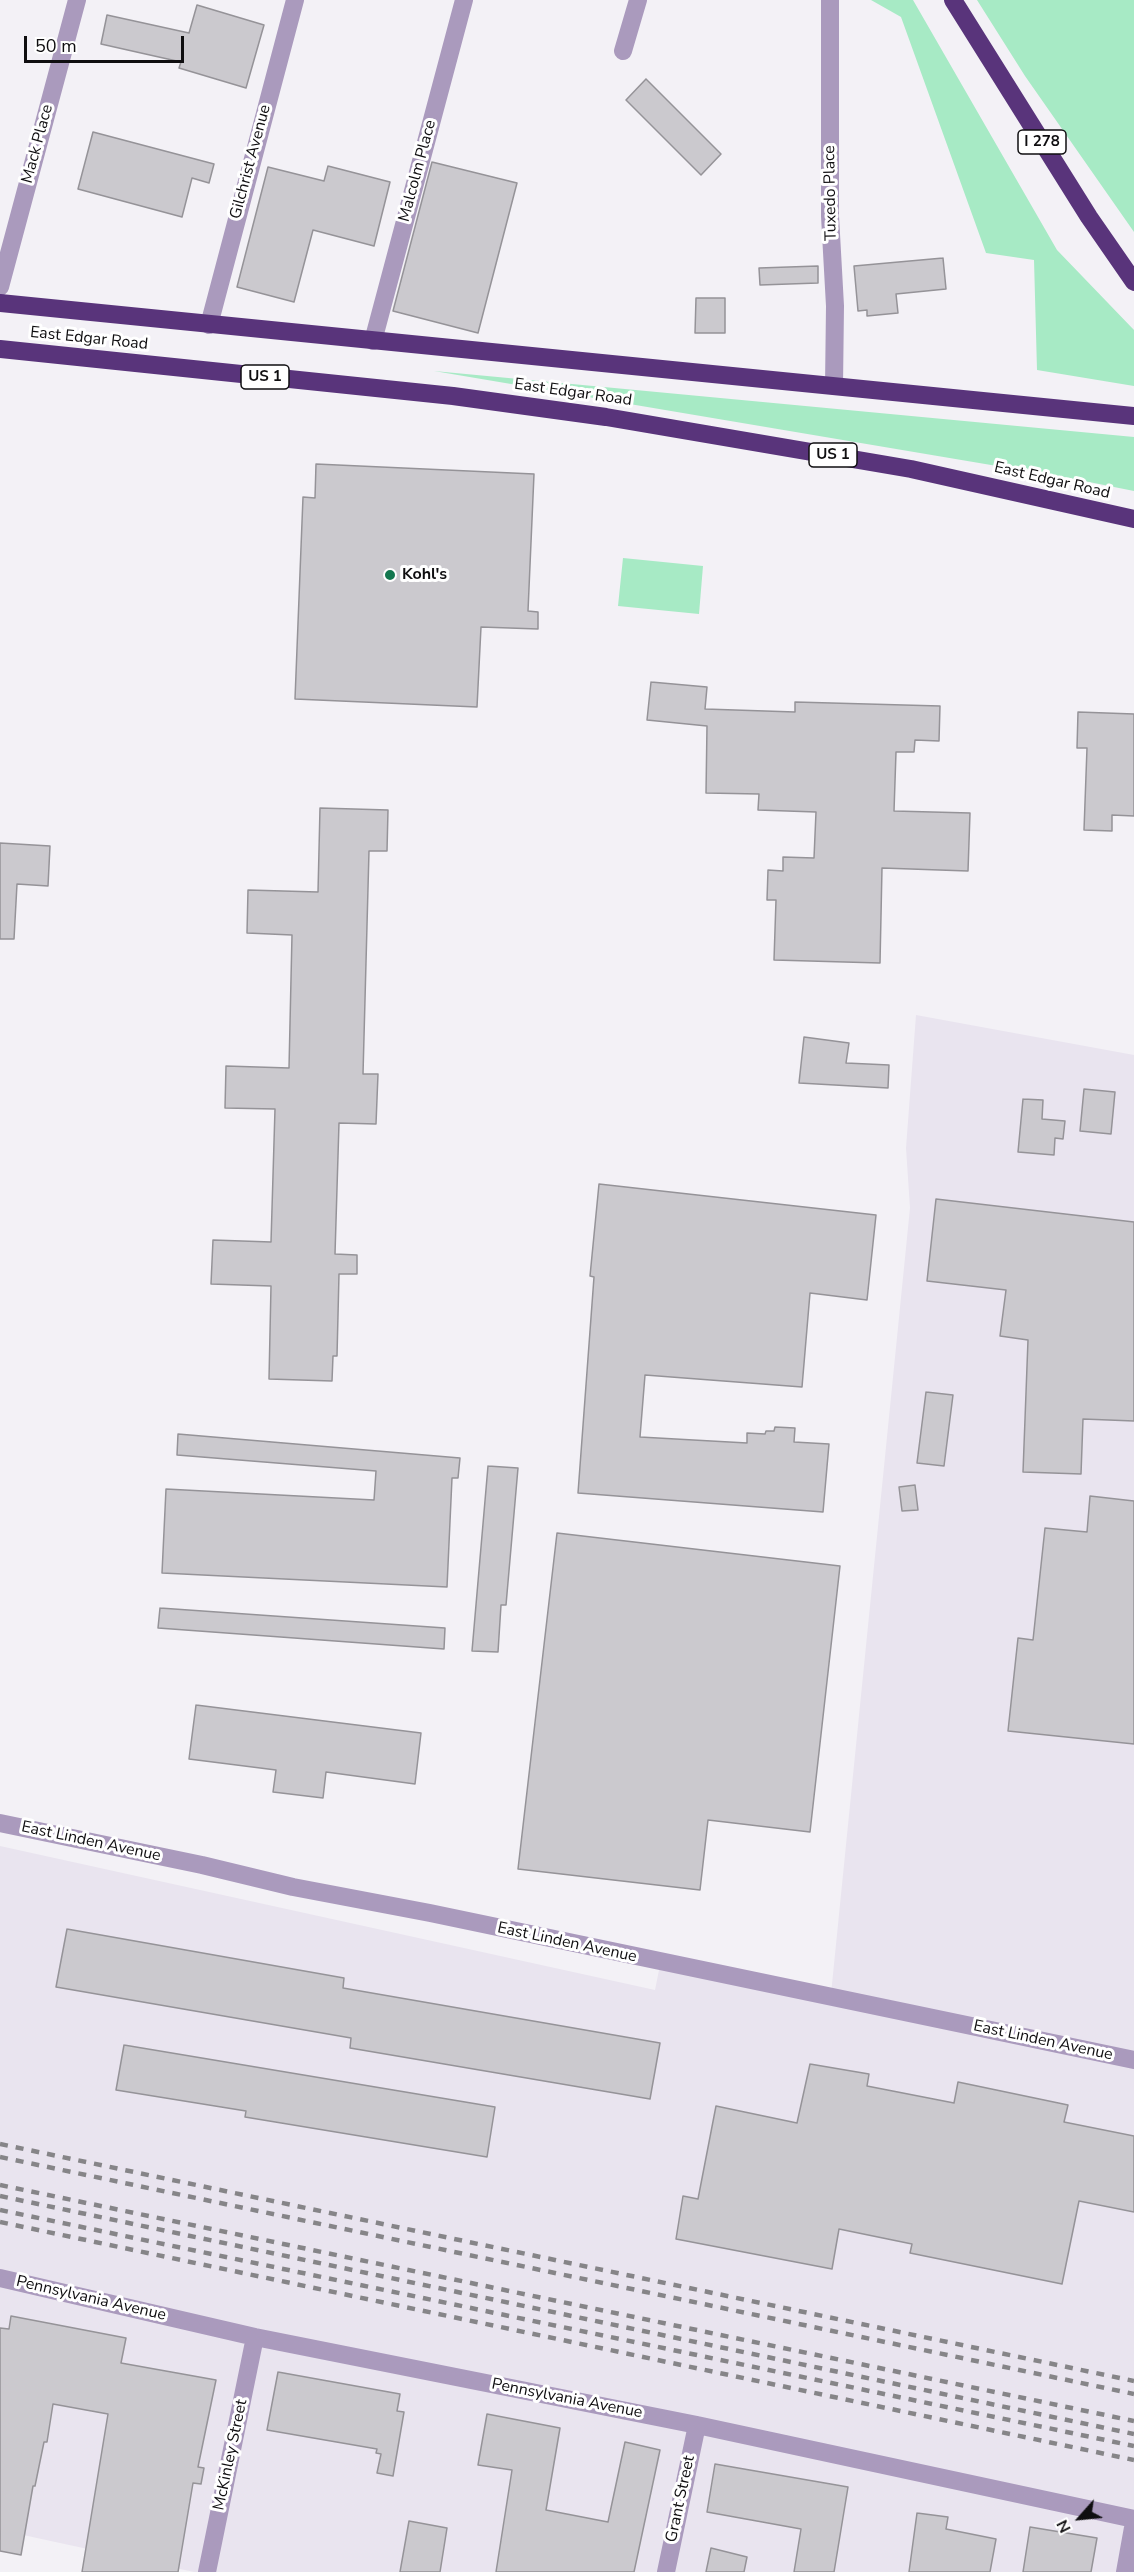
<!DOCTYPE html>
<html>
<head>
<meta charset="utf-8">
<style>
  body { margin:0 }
  #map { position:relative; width:1134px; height:2572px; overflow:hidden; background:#f3f1f6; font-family:"Nunito Sans",sans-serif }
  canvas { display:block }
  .north { position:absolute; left:1050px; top:2488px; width:60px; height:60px; -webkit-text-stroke:4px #fff; paint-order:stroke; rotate:243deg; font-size:16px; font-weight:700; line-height:24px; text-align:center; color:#0f0e10 }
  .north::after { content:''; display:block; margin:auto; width:21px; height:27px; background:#0f0e10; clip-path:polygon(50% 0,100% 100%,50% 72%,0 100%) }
  .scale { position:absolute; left:24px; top:36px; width:160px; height:27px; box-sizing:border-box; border:3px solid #0f0e10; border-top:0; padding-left:8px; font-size:18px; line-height:21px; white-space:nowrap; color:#0f0e10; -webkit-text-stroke:4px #fff; paint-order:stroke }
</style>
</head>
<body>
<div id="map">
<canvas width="1134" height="2572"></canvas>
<div class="north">N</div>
<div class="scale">50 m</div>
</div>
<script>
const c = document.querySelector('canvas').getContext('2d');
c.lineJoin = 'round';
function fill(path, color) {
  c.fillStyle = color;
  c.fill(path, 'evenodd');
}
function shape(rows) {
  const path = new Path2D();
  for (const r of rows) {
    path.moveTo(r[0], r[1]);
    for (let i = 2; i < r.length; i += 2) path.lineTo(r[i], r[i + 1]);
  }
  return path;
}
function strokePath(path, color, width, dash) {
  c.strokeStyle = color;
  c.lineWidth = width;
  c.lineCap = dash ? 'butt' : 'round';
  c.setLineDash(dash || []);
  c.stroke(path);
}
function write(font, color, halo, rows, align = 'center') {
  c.font = font + ' "Nunito Sans",sans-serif';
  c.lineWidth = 6;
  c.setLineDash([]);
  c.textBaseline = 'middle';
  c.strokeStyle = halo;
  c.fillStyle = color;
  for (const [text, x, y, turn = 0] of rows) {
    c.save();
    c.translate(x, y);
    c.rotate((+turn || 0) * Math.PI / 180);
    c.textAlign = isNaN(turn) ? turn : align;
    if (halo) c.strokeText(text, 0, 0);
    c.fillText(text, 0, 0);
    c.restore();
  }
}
const built = shape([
  [916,1015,1134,1055,1134,2572,194,2572,0,2530,0,1846,655,1990,661,1960,831,1994,910,1208,906,1148]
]);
const green = shape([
  [871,0,913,0,1057,250,1134,330,1134,386,1037,370,1034,260,986,253,901,17],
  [977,0,1134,0,1134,232,1025,76],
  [434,371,1134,437,1134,491,1074,479],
  [623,558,703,566,699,614,618,606]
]);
const building = shape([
  [197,5,264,25,246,88,179,68,181,62,101,44,107,15,189,33,197,5],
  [646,79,721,154,701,175,626,100,646,79],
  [93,132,214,164,209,183,192,178,182,217,78,189,93,132],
  [432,162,517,183,478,333,393,311,432,162],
  [328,166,390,182,374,246,313,230,294,302,237,287,268,167,324,181,328,166],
  [943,258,946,289,896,294,898,313,867,316,867,310,858,311,854,266,943,258],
  [818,266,818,283,760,285,759,268,818,266],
  [696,298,725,298,725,333,695,333,696,298],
  [316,464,534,474,528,611,538,612,538,629,481,627,477,707,295,699,303,497,315,498,316,464],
  [651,682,707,687,705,709,795,712,795,702,940,706,939,741,915,740,914,752,896,752,894,811,970,813,968,871,882,868,880,963,774,960,776,900,767,900,768,870,783,871,783,857,814,858,816,812,758,810,759,794,706,793,707,726,647,720,651,682],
  [1078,712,1134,714,1134,816,1112,815,1112,831,1084,830,1087,748,1077,748,1078,712],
  [320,808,388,810,387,851,369,851,363,1074,378,1074,376,1124,339,1123,335,1254,357,1255,357,1274,339,1274,337,1356,333,1356,332,1381,269,1379,271,1286,211,1284,213,1240,271,1242,275,1109,225,1108,226,1066,289,1068,292,935,247,933,248,890,318,892,320,808],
  [0,843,50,846,48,886,17,884,14,939,0,939,0,843],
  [804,1037,849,1043,846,1063,889,1065,888,1088,799,1083,804,1037],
  [1084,1089,1115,1092,1111,1134,1080,1131,1084,1089],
  [1023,1099,1043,1100,1042,1119,1065,1121,1063,1139,1055,1138,1054,1155,1018,1152,1023,1099],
  [599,1184,876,1215,867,1300,810,1293,802,1387,645,1375,640,1437,747,1443,747,1433,765,1434,766,1431,774,1431,775,1427,795,1428,794,1442,829,1444,823,1512,578,1493,594,1277,590,1276,599,1184],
  [936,1199,1134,1222,1134,1421,1083,1419,1081,1474,1023,1472,1028,1340,1000,1336,1006,1290,927,1281,936,1199],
  [926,1392,953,1395,944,1466,917,1463,926,1392],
  [178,1434,460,1458,458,1478,452,1478,447,1587,162,1573,166,1489,374,1500,376,1471,177,1455,178,1434],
  [488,1466,518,1468,506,1605,501,1605,498,1652,472,1651,488,1466],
  [915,1485,918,1510,902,1511,899,1487,915,1485],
  [1090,1496,1134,1501,1134,1744,1008,1731,1018,1638,1033,1640,1045,1528,1087,1532,1090,1496],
  [557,1533,840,1566,810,1832,708,1820,700,1890,518,1869,557,1533],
  [160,1608,445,1628,444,1649,158,1628,160,1608],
  [196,1705,421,1733,415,1784,326,1772,323,1798,273,1792,276,1770,189,1759,196,1705],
  [67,1929,344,1978,343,1988,660,2043,650,2099,350,2048,351,2038,56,1987,67,1929],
  [124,2045,495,2107,487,2157,245,2117,246,2111,116,2090,124,2045],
  [810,2064,869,2074,867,2086,954,2103,958,2082,1068,2105,1064,2122,1134,2136,1134,2212,1079,2201,1062,2284,910,2253,912,2244,839,2229,832,2269,676,2239,683,2196,698,2199,716,2106,797,2123,810,2064],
  [11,2316,126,2338,121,2363,216,2380,198,2467,204,2468,201,2484,193,2483,178,2572,82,2572,108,2414,53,2404,47,2442,44,2442,35,2486,33,2486,21,2555,0,2551,0,2328,9,2329,11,2316],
  [278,2372,400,2394,397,2411,404,2412,393,2476,377,2473,381,2454,376,2453,377,2449,267,2430,278,2372],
  [487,2414,560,2428,546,2510,608,2522,625,2442,660,2450,634,2572,496,2572,512,2470,478,2465,487,2414],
  [715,2464,848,2487,834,2572,794,2572,801,2529,707,2512,715,2464],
  [917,2513,948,2517,946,2529,996,2539,990,2572,909,2572,917,2513],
  [409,2521,447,2528,440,2572,400,2572,409,2521],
  [1030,2527,1097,2538,1091,2572,1023,2572,1030,2527],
  [711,2548,747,2557,744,2572,706,2572,711,2548]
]);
const minor = shape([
  [830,0,830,216,835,306,834,386],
  [623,51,638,0],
  [0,287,77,0],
  [209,325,295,0],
  [373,341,464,0],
  [0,1823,202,1865,293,1887,430,1913,1134,2060],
  [0,2278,255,2337,697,2425,1134,2519],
  [207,2572,255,2337],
  [666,2572,697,2425],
  [1125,2572,1134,2522]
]);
const highway = shape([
  [953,0,1089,217,1134,282],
  [0,303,1134,416],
  [0,349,453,396,606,417,911,469,1134,519]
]);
const rail = shape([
  [0,2144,1134,2381],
  [0,2157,1134,2394],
  [0,2185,1134,2421],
  [0,2196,1134,2434],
  [0,2210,1134,2446],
  [0,2222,1134,2460]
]);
const markers = [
  [390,575,6,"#13774f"]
];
const shields = [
  [1042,142,48],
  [265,377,48],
  [833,455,48]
];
const shieldNames = [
  ["I 278",1042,142],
  ["US 1",265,377],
  ["US 1",833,455]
];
const streetNames = [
  ["Mack Place",38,144,-75],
  ["Gilchrist Avenue",251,162,-75],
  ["Malcolm Place",418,171,-75],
  ["Tuxedo Place",831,193,-91],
  ["East Edgar Road",89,339,6],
  ["East Edgar Road",573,393,8],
  ["East Edgar Road",1052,481,13],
  ["East Linden Avenue",91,1842,12],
  ["East Linden Avenue",567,1943,12],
  ["East Linden Avenue",1043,2041,12],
  ["Pennsylvania Avenue",91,2299,13],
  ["Pennsylvania Avenue",567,2399,11],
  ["McKinley Street",231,2455,-78],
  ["Grant Street",681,2499,-78]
];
const poiNames = [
  ["Kohl's",402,575]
];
fill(built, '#e9e4ef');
fill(green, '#a7eac5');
fill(building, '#cbc9ce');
strokePath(building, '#959398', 1.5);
strokePath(minor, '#aa9abd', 18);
strokePath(highway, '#59347b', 18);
strokePath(rail, '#868588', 4.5, [8, 8]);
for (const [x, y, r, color] of markers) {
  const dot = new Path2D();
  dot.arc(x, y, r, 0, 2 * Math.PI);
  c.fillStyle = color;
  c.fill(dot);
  strokePath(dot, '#fff', 2);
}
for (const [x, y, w] of shields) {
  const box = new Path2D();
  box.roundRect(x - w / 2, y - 12, w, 24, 4.5);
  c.fillStyle = '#fff';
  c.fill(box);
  strokePath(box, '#0f0e10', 1.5);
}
write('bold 15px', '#0f0e10', null, shieldNames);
write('16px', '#0f0e10', '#fff', streetNames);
write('bold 16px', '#0f0e10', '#fff', poiNames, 'left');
</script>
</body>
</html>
